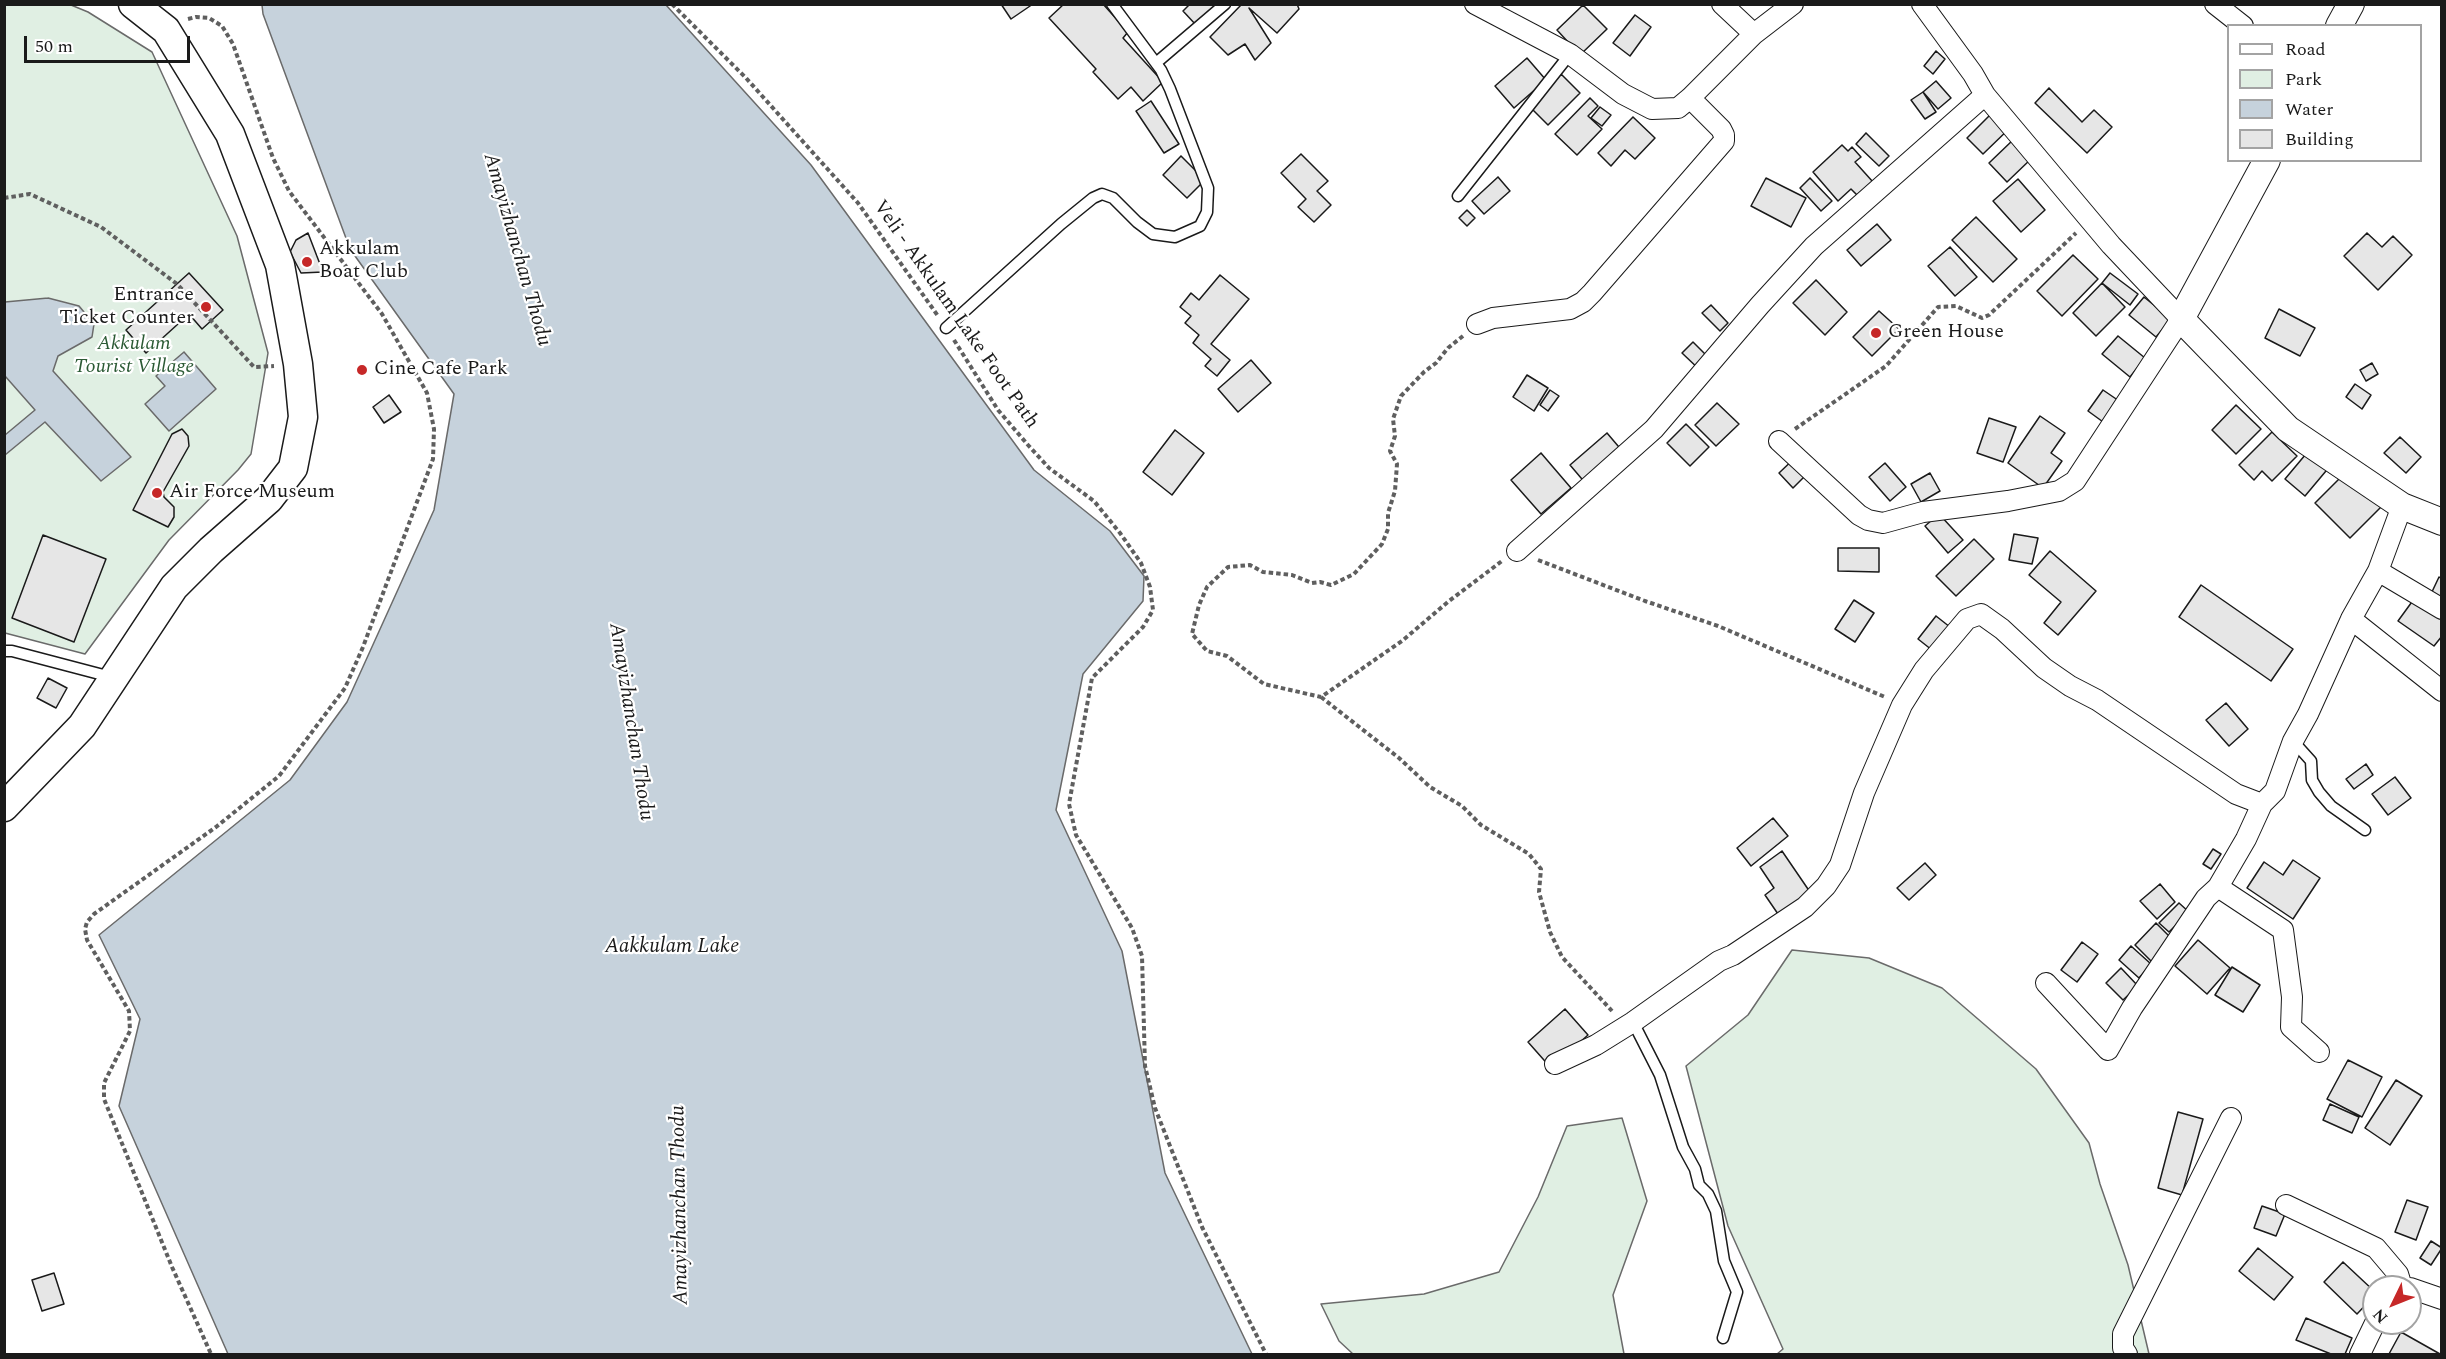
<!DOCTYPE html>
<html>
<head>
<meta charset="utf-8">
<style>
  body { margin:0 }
  #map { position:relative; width:2446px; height:1359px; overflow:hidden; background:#fff; font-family:Spectral,serif }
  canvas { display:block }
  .frame { position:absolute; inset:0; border:6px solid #1a1a1a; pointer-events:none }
  .legend { position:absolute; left:2227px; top:24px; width:195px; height:138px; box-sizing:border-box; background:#fff; border:2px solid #a3a3a3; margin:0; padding:8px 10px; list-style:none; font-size:18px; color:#1a1a1a }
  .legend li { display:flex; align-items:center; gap:12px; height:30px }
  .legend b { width:30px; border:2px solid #a3a3a3 }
  .north { position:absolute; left:2362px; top:1275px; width:60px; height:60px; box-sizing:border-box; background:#fff; border:2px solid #a3a3a3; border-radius:50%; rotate:227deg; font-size:16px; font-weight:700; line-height:24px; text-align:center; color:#1a1a1a }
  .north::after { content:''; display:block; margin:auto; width:21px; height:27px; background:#c62828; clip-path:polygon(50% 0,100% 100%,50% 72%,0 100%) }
  .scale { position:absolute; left:24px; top:36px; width:166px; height:27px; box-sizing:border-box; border:3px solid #1a1a1a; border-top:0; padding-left:8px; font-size:18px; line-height:21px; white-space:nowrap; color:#1a1a1a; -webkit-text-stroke:4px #fff; paint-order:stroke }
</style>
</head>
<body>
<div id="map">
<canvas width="2446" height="1359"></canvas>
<div class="frame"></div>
<ul class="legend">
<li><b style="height:8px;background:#fff"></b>Road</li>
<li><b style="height:16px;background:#e0efe3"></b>Park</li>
<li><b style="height:16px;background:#c6d2dc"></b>Water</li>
<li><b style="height:16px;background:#e6e6e6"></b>Building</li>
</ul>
<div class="north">N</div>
<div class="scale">50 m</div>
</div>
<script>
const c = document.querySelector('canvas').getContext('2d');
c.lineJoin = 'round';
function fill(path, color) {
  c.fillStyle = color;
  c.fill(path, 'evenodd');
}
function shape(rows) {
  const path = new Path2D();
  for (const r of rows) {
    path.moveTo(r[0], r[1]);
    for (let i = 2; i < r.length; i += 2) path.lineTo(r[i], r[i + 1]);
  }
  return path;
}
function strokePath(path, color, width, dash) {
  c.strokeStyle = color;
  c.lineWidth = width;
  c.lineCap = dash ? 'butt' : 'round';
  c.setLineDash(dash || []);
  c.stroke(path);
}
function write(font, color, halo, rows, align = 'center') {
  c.font = font + ' Spectral,serif';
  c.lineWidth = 4.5;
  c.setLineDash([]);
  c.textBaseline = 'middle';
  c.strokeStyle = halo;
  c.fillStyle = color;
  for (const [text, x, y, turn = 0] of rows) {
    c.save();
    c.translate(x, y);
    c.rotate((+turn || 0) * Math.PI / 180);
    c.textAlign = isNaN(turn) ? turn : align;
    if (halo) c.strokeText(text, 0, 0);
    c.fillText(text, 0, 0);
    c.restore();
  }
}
const green = shape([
  [4,5,71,5,88,12,152,52,237,236,268,353,251,454,238,470,169,540,85,654,5,633,4,5],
  [1792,950,1869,958,1942,988,2036,1069,2089,1143,2100,1184,2128,1265,2149,1354,1777,1354,1783,1349,1728,1226,1686,1066,1748,1015,1792,950],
  [1622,1118,1647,1201,1613,1295,1624,1354,1353,1354,1339,1341,1321,1304,1424,1294,1499,1272,1538,1197,1567,1126,1622,1118]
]);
const water = shape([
  [262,5,666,5,811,165,1034,470,1110,531,1144,576,1143,601,1083,674,1056,810,1122,951,1165,1173,1252,1354,228,1354,119,1106,140,1019,99,935,290,780,347,702,434,510,454,394,350,249,263,14,262,5],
  [48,298,79,306,94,324,92,337,58,356,53,371,131,457,101,481,45,422,5,455,5,435,35,410,5,376,5,302,48,298],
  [184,352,216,389,169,431,145,404,165,386,156,376,184,352]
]);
const building = shape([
  [1001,4,1033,4,1011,19,1001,4],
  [1064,4,1103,4,1128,32,1123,38,1163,82,1143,101,1131,87,1118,99,1093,72,1096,69,1049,18,1064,4],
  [1190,4,1218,4,1196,25,1183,11,1190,4],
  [1242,4,1297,4,1299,9,1277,33,1249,8,1271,43,1255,60,1245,44,1228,55,1210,37,1242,4],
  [1583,5,1607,29,1580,55,1557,30,1583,5],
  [1635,15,1651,27,1630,56,1613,43,1635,15],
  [1936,51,1945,59,1933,74,1924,66,1936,51],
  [1527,58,1546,80,1514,108,1495,86,1527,58],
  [1561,74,1580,93,1548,125,1529,106,1561,74],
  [1936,81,1951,98,1938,109,1923,92,1936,81],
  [2049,88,2082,122,2094,110,2112,127,2087,153,2035,103,2049,88],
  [1923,92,1936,112,1925,119,1911,100,1923,92],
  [1590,98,1598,106,1588,116,1602,129,1577,155,1555,134,1590,98],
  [1151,101,1179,144,1164,153,1136,111,1151,101],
  [1600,107,1611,115,1602,126,1591,118,1600,107],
  [1997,108,2014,124,1983,154,1967,138,1997,108],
  [1633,117,1655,138,1635,159,1625,150,1611,166,1598,153,1633,117],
  [1866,133,1889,156,1879,166,1856,144,1866,133],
  [2014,139,2032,158,2007,182,1989,163,2014,139],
  [1842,145,1848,151,1852,147,1861,157,1855,162,1873,182,1858,196,1851,189,1838,201,1813,172,1842,145],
  [1301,154,1328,181,1317,191,1331,205,1314,222,1298,207,1306,199,1281,173,1301,154],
  [1181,156,1205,180,1187,198,1163,175,1181,156],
  [1498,177,1510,191,1484,214,1472,201,1498,177],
  [1766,178,1806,198,1791,227,1751,206,1766,178],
  [1810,178,1832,201,1821,211,1800,188,1810,178],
  [2018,179,2045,210,2021,232,1993,201,2018,179],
  [1467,210,1475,218,1467,226,1459,218,1467,210],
  [1976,217,2017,259,1993,282,1952,240,1976,217],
  [1877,224,1891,240,1861,266,1847,250,1877,224],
  [308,233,323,272,301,273,290,252,296,240,308,233],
  [2367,233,2382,247,2393,236,2412,255,2378,290,2344,256,2367,233],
  [1950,247,1977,277,1955,296,1928,266,1950,247],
  [2073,255,2098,279,2062,316,2037,291,2073,255],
  [189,273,223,310,202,329,189,314,146,353,126,330,189,273],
  [2110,273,2138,294,2130,305,2102,283,2110,273],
  [1220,275,1249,299,1211,344,1230,360,1217,376,1205,366,1211,359,1193,343,1199,335,1185,323,1191,316,1180,307,1191,293,1199,300,1220,275],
  [1816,280,1847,312,1825,335,1793,303,1816,280],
  [2102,283,2125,307,2096,336,2073,313,2102,283],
  [2144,297,2171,319,2156,337,2129,315,2144,297],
  [1711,305,1728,323,1720,331,1702,313,1711,305],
  [2279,309,2315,328,2300,356,2265,338,2279,309],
  [1879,311,1899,329,1872,356,1853,337,1879,311],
  [2118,336,2145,358,2130,377,2102,354,2118,336],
  [1693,342,1712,361,1702,372,1682,353,1693,342],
  [1251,360,1271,383,1238,412,1218,389,1251,360],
  [2372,363,2378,374,2366,381,2360,370,2372,363],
  [1527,375,1548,388,1534,411,1513,397,1527,375],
  [2355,384,2371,395,2362,409,2346,397,2355,384],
  [1550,390,1559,396,1548,411,1540,405,1550,390],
  [2103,390,2125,405,2110,427,2088,411,2103,390],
  [389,395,401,412,384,423,373,407,389,395],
  [1717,403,1739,424,1716,446,1695,425,1717,403],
  [2236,405,2261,429,2236,454,2212,430,2236,405],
  [2040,416,2065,433,2051,453,2062,461,2043,488,2008,463,2040,416],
  [1989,418,2016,427,2003,462,1977,453,1989,418],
  [1686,424,1709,447,1690,466,1667,443,1686,424],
  [182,429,188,436,189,446,163,492,164,497,174,507,174,517,168,527,133,510,172,434,182,429],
  [1175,430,1204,453,1172,495,1143,472,1175,430],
  [2272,432,2297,456,2272,481,2262,471,2254,480,2239,465,2272,432],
  [1607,433,1624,453,1587,485,1570,465,1607,433],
  [2400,437,2421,457,2406,473,2384,453,2400,437],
  [2311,448,2331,465,2305,496,2285,479,2311,448],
  [1541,453,1571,488,1541,514,1511,480,1541,453],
  [1799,454,1813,468,1793,488,1779,473,1799,454],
  [1885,463,1906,487,1890,501,1869,477,1885,463],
  [2346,472,2381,507,2350,538,2315,503,2346,472],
  [1930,473,1940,491,1921,502,1911,484,1930,473],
  [1939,514,1963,540,1948,553,1925,526,1939,514],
  [2014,534,2038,538,2032,564,2009,560,2014,534],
  [43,535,106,559,74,642,12,618,43,535],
  [1974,539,1994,559,1956,596,1936,576,1974,539],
  [1838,548,1879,548,1879,572,1838,571,1838,548],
  [2050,551,2096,591,2058,635,2044,623,2061,602,2029,575,2050,551],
  [2439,577,2442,579,2442,601,2430,596,2439,577],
  [2201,585,2293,649,2271,681,2179,617,2201,585],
  [2414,599,2442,619,2442,636,2434,646,2398,621,2414,599],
  [1854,600,1874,613,1855,642,1835,629,1854,600],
  [1936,616,1955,631,1937,654,1918,639,1936,616],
  [48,678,67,688,56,708,37,698,48,678],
  [2226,703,2248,729,2229,746,2206,720,2226,703],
  [2366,764,2373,775,2354,789,2346,779,2366,764],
  [2395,777,2411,798,2388,815,2372,794,2395,777],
  [1773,818,1788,836,1751,866,1737,848,1773,818],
  [2213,849,2221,854,2211,869,2203,864,2213,849],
  [1782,851,1810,892,1778,914,1765,895,1774,888,1760,867,1782,851],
  [2293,860,2320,878,2293,919,2247,888,2264,862,2283,875,2293,860],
  [1925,863,1936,875,1909,900,1897,888,1925,863],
  [2160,884,2175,902,2157,919,2140,901,2160,884],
  [2179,903,2189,912,2169,932,2159,923,2179,903],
  [2156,923,2175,942,2154,964,2135,945,2156,923],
  [2198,940,2230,968,2207,994,2175,966,2198,940],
  [2082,942,2098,954,2077,982,2061,970,2082,942],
  [2131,946,2151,964,2139,978,2119,960,2131,946],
  [2232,967,2260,985,2243,1012,2215,995,2232,967],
  [2121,968,2138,986,2123,1000,2106,983,2121,968],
  [1565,1009,1588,1035,1551,1068,1528,1042,1565,1009],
  [2348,1060,2382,1077,2362,1117,2327,1099,2348,1060],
  [2396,1080,2422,1096,2390,1145,2365,1128,2396,1080],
  [2330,1104,2359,1117,2352,1133,2323,1120,2330,1104],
  [2178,1112,2203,1119,2182,1195,2158,1188,2178,1112],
  [2407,1200,2428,1207,2416,1240,2395,1232,2407,1200],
  [2262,1206,2285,1214,2276,1236,2254,1228,2262,1206],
  [2431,1241,2442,1248,2431,1265,2420,1258,2431,1241],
  [2258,1248,2293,1277,2274,1300,2239,1271,2258,1248],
  [2343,1262,2374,1291,2374,1296,2357,1314,2324,1282,2343,1262],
  [54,1273,64,1304,42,1311,32,1280,54,1273],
  [2306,1318,2352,1338,2345,1354,2331,1354,2296,1340,2306,1318],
  [2401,1332,2440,1354,2389,1354,2401,1332]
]);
const path = shape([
  [672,4,746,78,858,203,938,316],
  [188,19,196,17,209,18,222,26,233,44,273,158,289,191,382,314,427,393,434,429,433,459,363,647,345,688,279,776,216,827,94,914,87,922,85,929,87,940,129,1011,130,1031,104,1083,104,1099,172,1267,211,1354],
  [4,198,30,194,101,227,177,284,254,367,274,366],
  [1463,336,1448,348,1436,363,1424,372,1401,396,1393,419,1395,436,1390,451,1397,464,1395,491,1388,513,1388,529,1382,544,1354,574,1331,585,1320,582,1312,583,1292,575,1263,572,1250,565,1228,567,1207,587,1199,605,1192,634,1207,651,1227,656,1264,684,1321,697,1402,641,1449,601,1502,561],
  [954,340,998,410,1028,445,1049,468,1094,501,1120,533,1141,563,1150,587,1153,610,1143,627,1092,678,1069,804,1076,835,1132,928,1142,956,1145,1066,1155,1108,1202,1227,1266,1354],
  [1795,429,1886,366,1938,307,1956,306,1982,318,1989,315,2076,233],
  [1538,560,1645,601,1718,626,1885,697],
  [1321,697,1399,758,1430,787,1462,806,1481,825,1529,854,1541,869,1539,892,1550,932,1562,957,1612,1011]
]);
const service = shape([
  [1156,63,1225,4],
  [1458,196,1570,54],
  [946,328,1061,224,1093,198,1102,194,1113,198,1137,222,1153,234,1175,237,1200,226,1207,212,1208,188,1170,89,1161,70,1112,4],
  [4,651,12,651,111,677],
  [2293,741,2311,761,2312,780,2319,792,2331,806,2365,830],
  [1633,1022,1660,1075,1683,1147,1695,1169,1699,1185,1708,1194,1716,1211,1724,1261,1737,1292,1723,1338]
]);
const minor = shape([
  [1475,4,1570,54,1623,94,1652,109,1678,108,1690,98,1754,34,1793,4],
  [1722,4,1754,34],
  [2215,4,2243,26],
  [1477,324,1493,318,1570,309,1583,302,1592,293,1724,141,1724,135,1721,129,1690,98],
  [1779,441,1859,515,1868,520,1883,523,1923,512,2008,501,2059,491,2075,481,2181,319,2111,245,1985,95,1973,74,1922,4],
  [1517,551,1654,429,1760,305,1814,246,1985,95],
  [2378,571,2442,609],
  [2351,619,2442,691],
  [2218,887,2283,930,2292,997,2291,1027,2319,1052],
  [2046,983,2108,1050,2132,1008,2206,898,2218,887,2246,839,2262,804],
  [1555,1064,1596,1045,1633,1022,1719,961,1733,955,1805,907,1826,886,1840,865,1864,793,1902,705,1924,670,1967,619,1981,614,2002,629,2044,668,2070,686,2097,700,2236,794,2262,804,2275,791,2293,741,2308,714,2351,619,2378,571,2402,506],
  [2286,1205,2376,1248,2398,1274,2402,1287],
  [2410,1288,2442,1299],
  [2127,1354,2123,1348,2123,1334,2231,1118],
  [2360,1354,2375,1323]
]);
const tertiary = shape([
  [2339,26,2351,4],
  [2267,160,2181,319,2288,429,2402,506,2442,522]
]);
const secondary = shape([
  [4,807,82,726,174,587,211,550,269,499,293,468,303,417,298,364,280,265,230,134,166,30,133,4]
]);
const markers = [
  [307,262,6,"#c62828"],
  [206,307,6,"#c62828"],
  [1876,333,6,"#c62828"],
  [362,370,6,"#c62828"],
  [157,493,6,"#c62828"]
];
const poiNames = [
  ["Akkulam",319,250],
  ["Boat Club",319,273],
  ["Entrance",194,296,"right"],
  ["Ticket Counter",194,319,"right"],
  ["Green House",1888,333],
  ["Cine Cafe Park",374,370],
  ["Air Force Museum",169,493]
];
const streetNames = [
  ["Veli - Akkulam Lake Foot Path",955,315,55]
];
const parkNames = [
  ["Akkulam",134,345],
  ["Tourist Village",134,368]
];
const waterNames = [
  ["Amayizhanchan Thodu",516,250,74],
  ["Amayizhanchan Thodu",630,722,81],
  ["Aakkulam Lake",672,948],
  ["Amayizhanchan Thodu",681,1205,-91]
];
fill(green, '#e0efe3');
strokePath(green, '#6a6a6a', 1.5);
fill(water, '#c6d2dc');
strokePath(water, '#6a6a6a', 1.5);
fill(building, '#e6e6e6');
strokePath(building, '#1a1a1a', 1.5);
strokePath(service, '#1a1a1a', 13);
strokePath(minor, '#1a1a1a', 22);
strokePath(tertiary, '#1a1a1a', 28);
strokePath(secondary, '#1a1a1a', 31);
strokePath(path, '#5f5f5f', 4, [4.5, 3]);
strokePath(service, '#fff', 10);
strokePath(minor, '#fff', 20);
strokePath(tertiary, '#fff', 26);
strokePath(secondary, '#fff', 28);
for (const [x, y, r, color] of markers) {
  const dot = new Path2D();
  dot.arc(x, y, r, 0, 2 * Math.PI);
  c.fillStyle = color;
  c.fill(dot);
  strokePath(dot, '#fff', 2);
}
write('20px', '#1a1a1a', '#fff', poiNames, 'left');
write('20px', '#1a1a1a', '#fff', streetNames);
write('italic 20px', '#2b5a34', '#fff', parkNames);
write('italic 21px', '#1a1a1a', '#fff', waterNames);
</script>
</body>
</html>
